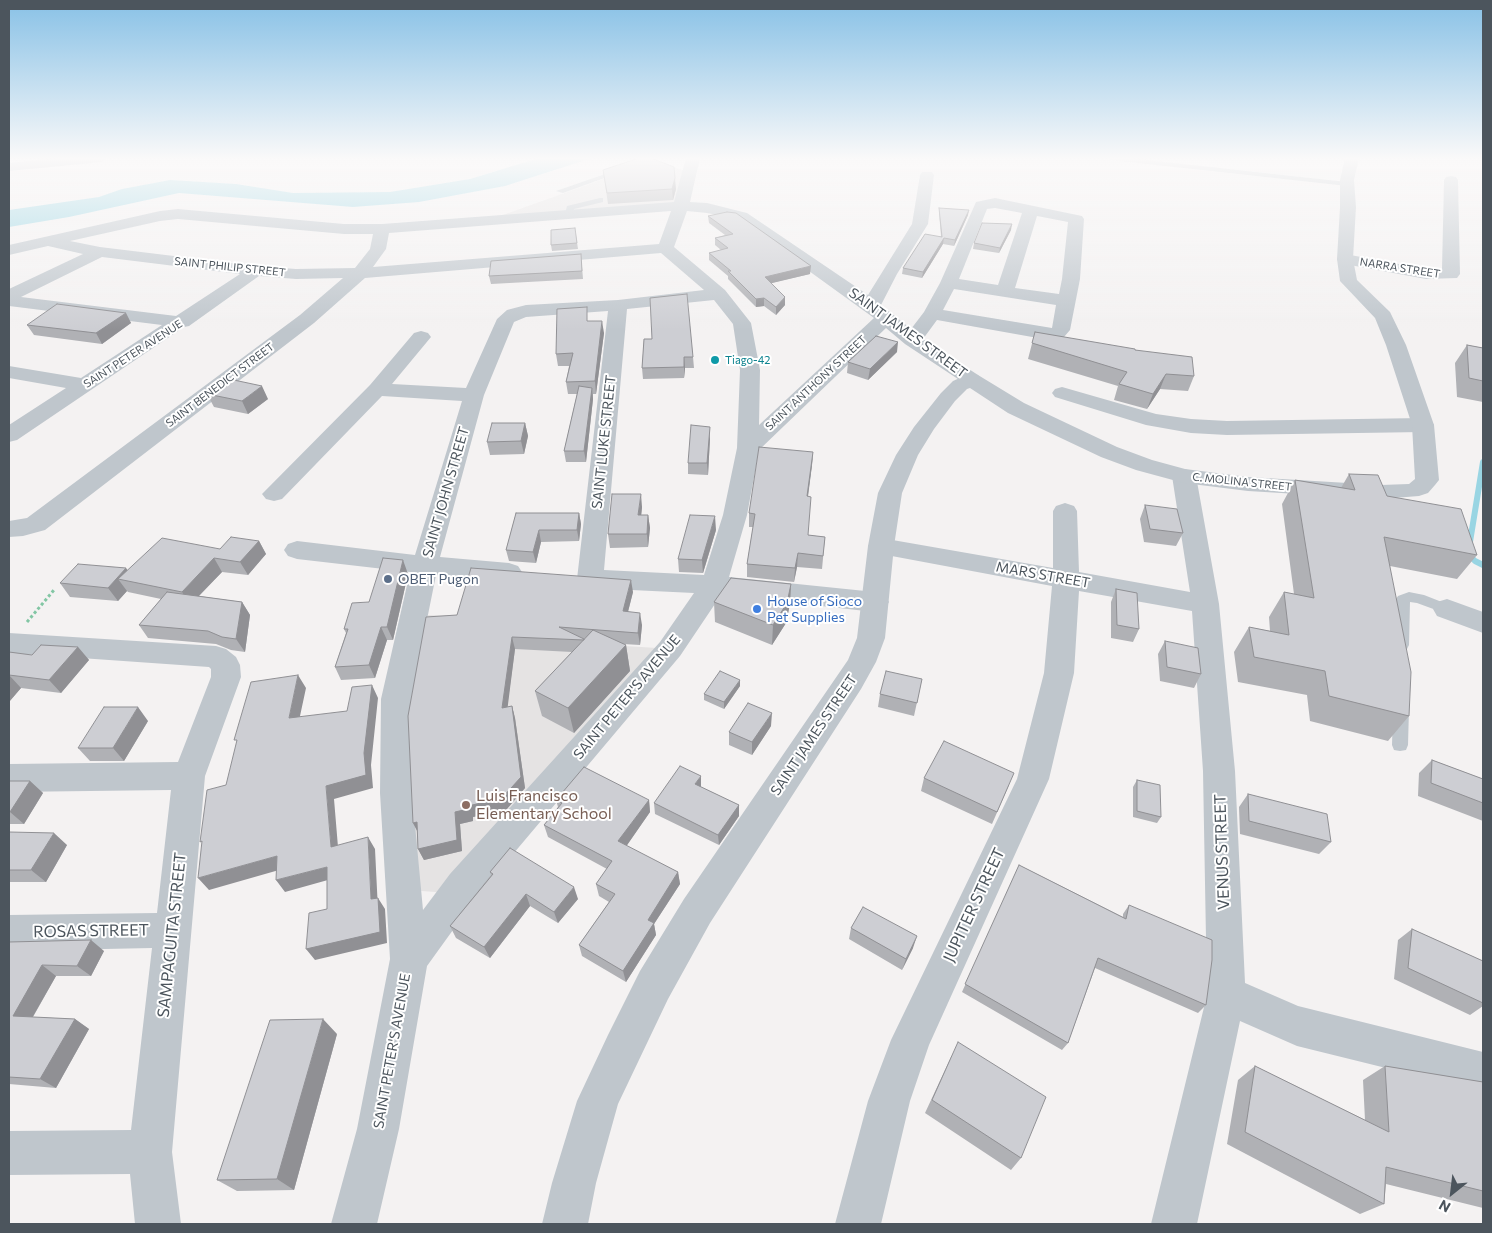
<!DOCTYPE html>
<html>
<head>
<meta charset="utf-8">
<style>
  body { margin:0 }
  #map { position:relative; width:1492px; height:1233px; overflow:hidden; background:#f4f2f2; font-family:Commissioner,sans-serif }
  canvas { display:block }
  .frame { position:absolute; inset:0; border:10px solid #4c555d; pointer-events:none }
  .north { position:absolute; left:1427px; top:1168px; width:50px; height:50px; -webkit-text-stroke:4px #fff; paint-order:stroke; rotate:209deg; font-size:14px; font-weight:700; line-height:20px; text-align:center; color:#4c555d }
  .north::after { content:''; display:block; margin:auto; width:18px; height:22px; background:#4c555d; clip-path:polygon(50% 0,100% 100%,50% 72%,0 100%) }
</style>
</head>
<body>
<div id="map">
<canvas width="1492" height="1233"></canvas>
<div class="frame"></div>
<div class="north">N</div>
</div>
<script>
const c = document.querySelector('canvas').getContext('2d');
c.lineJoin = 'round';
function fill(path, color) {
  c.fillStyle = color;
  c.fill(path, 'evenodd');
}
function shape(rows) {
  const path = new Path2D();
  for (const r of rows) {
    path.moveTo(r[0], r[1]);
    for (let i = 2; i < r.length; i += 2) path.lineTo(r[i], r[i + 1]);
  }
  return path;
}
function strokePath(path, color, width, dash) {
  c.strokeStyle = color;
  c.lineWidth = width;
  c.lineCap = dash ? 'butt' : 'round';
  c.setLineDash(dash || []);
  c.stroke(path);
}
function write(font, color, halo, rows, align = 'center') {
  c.font = font + ' Commissioner,sans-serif';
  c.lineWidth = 4;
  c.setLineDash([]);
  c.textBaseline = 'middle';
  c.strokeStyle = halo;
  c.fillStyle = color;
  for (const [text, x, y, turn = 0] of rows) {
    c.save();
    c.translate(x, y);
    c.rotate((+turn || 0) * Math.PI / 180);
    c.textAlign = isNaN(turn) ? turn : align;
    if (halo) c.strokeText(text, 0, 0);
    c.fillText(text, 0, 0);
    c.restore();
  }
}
const education = shape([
  [654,161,685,171,678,205,500,216],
  [428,615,630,620,625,646,657,648,448,893,409,890,406,720]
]);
const water = shape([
  [539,158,592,158,505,186,419,202,353,207,179,193,69,217,9,227,9,210,99,197,122,189,170,180,236,184,293,193,390,192,470,179]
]);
const stream = shape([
  [1483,462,1468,554,1475,561,1483,565]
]);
const path = shape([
  [27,622,54,590]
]);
const service = shape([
  [651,158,660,158,563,193,556,191,651,158],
  [1108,158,1128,158,1347,182,1351,184,1347,186,1111,160,1108,158],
  [600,198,603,198,603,202,574,209,572,216,565,214,567,206,600,198],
  [1409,592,1424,595,1452,606,1454,609,1452,612,1447,614,1417,603,1410,602,1409,645,1407,649,1402,650,1397,649,1395,645,1396,599,1398,596,1409,592],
  [1401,703,1406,705,1409,709,1408,745,1406,750,1400,751,1394,750,1392,745,1393,709,1396,705,1401,703]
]);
const minor = shape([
  [60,158,108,158,101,162,9,171,9,163,60,158],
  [686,158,700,158,690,202,707,203,747,213,868,295,912,224,920,175,922,172,932,172,934,175,928,224,897,274,881,305,911,329,924,312,940,283,976,202,995,198,1082,216,1084,219,1080,279,1070,330,1064,337,1049,340,937,320,923,339,978,375,981,379,978,383,971,385,964,383,905,344,886,328,759,450,747,515,729,577,875,592,885,595,889,602,885,609,875,612,721,595,680,656,476,898,427,966,399,1129,377,1224,331,1224,357,1129,390,959,380,793,381,699,410,572,297,559,288,556,284,550,288,544,297,541,415,555,462,401,382,396,282,499,274,501,266,499,262,494,370,385,414,333,421,331,428,333,431,337,392,384,466,388,497,319,507,310,526,305,618,300,704,290,661,253,365,278,314,323,45,530,23,536,9,537,9,521,27,518,300,315,343,278,296,279,259,276,189,326,184,327,17,440,9,442,9,425,66,388,9,378,9,366,81,378,162,325,9,306,9,289,83,254,48,246,9,255,9,245,160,211,178,209,344,224,382,224,674,202,686,158],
  [995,208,1022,213,998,285,959,279,987,209,995,208],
  [671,211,659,244,373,267,386,249,389,233,671,211],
  [687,211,707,213,737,219,874,318,759,425,760,370,751,323,725,290,674,247,687,211],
  [1037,216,1068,222,1062,279,1059,294,1015,288,1037,216],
  [178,219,344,234,373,234,370,249,355,268,296,269,256,266,100,247,70,241,160,221,178,219],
  [102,257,240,274,176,316,21,297,102,257],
  [954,289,1056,305,1052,328,943,310,954,289],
  [714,300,733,324,740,370,737,448,723,515,704,575,604,570,627,309,714,300],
  [608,311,577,579,581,585,590,588,694,593,660,642,450,874,423,910,412,793,411,699,436,575,509,581,518,578,522,572,518,566,509,563,440,557,484,395,514,322,526,317,608,311],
  [1451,176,1456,177,1458,180,1460,274,1457,278,1426,279,1339,263,1337,259,1339,255,1345,254,1426,269,1442,269,1444,180,1446,177,1451,176],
  [1062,387,1156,414,1191,419,1227,421,1423,418,1431,420,1434,425,1431,430,1423,432,1227,435,1191,433,1146,425,1055,397,1052,393,1055,389,1062,387],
  [1184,469,1192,471,1196,476,1219,604,1235,771,1245,983,1298,1006,1483,1052,1483,1092,1297,1046,1240,1021,1197,1224,1151,1224,1207,995,1203,771,1192,611,1079,591,1074,673,1049,779,929,1045,910,1101,881,1224,835,1224,868,1101,891,1040,1017,779,1044,673,1052,586,881,554,872,552,868,546,872,540,881,538,1053,568,1053,511,1056,506,1065,503,1074,506,1077,511,1079,572,1190,592,1172,476,1176,471,1184,469],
  [1447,599,1483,612,1483,633,1437,616,1433,609,1437,602,1447,599],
  [9,633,216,646,226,649,236,657,240,665,241,677,205,776,172,1152,181,1224,135,1224,130,1174,9,1175,9,1131,131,1130,152,948,9,951,9,915,157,913,171,790,9,792,9,764,178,762,211,677,211,669,209,667,9,653,9,633]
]);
const tertiary = shape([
  [1345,158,1359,158,1354,180,1356,207,1353,259,1357,280,1390,312,1406,345,1434,425,1439,480,1435,485,1428,493,1419,496,1381,499,1248,491,1184,483,1136,470,1101,457,1008,413,970,388,967,389,955,401,934,429,918,455,902,493,894,546,885,638,876,662,861,689,710,923,668,999,618,1104,596,1183,588,1224,542,1224,552,1183,577,1101,608,1035,640,971,684,899,848,660,857,638,868,546,878,493,896,455,914,427,941,393,953,381,971,373,978,375,1024,403,1117,447,1152,460,1185,469,1248,477,1381,485,1409,484,1415,479,1412,425,1386,345,1375,318,1340,281,1337,259,1340,207,1340,180,1345,158]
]);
const wall = shape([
  [603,170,676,189,673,200,608,204],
  [939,208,968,215,954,246,943,244,922,278,902,274,903,268,941,236,939,213],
  [708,216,810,274,771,283,785,305,776,315,764,306,756,307,728,279,728,276,709,260,709,253,721,250,715,245,715,238,725,235,709,223],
  [575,228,578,249,552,251,551,245],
  [1011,230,999,253,973,249,974,243],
  [581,254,583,279,491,284,489,276],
  [126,313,131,323,102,344,34,335,27,325],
  [589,321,604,333,596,394,593,394,593,399,586,462,566,462,564,451,577,394,568,394,566,382,569,366,558,366,556,354],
  [1035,332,1135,350,1194,376,1188,391,1160,389,1147,409,1114,400,1118,386,1028,359],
  [644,339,693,357,694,368,685,368,684,378,643,379,642,368],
  [1467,345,1483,348,1483,402,1457,397,1455,363],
  [897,352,868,380,847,373,848,362],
  [207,394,268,399,248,414,214,407],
  [525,423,528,436,524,454,490,455,487,442],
  [710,438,708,475,688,474,688,463],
  [813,452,812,465,808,497,808,535,825,537,822,569,797,567,794,582,747,577,747,564,753,527,749,527,749,513],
  [1349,474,1387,496,1477,555,1457,579,1390,566,1409,716,1388,741,1310,721,1307,695,1238,682,1234,652,1249,627,1270,631,1269,617,1284,592,1294,594,1282,504,1295,480,1341,488],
  [1145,505,1183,533,1176,546,1144,542,1140,519],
  [642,507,641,515,648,515,650,528,648,547,610,548,608,534],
  [516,513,579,513,581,524,579,541,541,542,536,563,509,561,506,550],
  [716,530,703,573,679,572,678,559],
  [259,541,266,554,248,575,222,572,199,596,242,602,250,615,245,652,231,650,216,644,148,638,139,625,161,599,128,592,127,591,118,601,70,597,60,583,126,568,127,571],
  [408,574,393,640,387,640,375,678,341,680,335,667,346,633,344,629,369,602],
  [791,584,790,604,786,623,772,645,715,622,714,602],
  [1116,589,1139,629,1133,642,1111,638,1111,602],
  [633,592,628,612,642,625,640,645,623,644,626,645,630,671,574,733,542,716,535,691,572,652,515,649,507,707,512,706,515,718,525,788,506,810,473,817,473,821,460,824,462,851,424,860,418,849,417,831,413,823,457,615],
  [1165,641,1201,674,1194,688,1160,681,1158,654],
  [78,647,89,660,61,693,21,688,9,702,9,652,32,655],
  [922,679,914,716,878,707,880,694],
  [740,686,724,709,704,700,704,694],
  [148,721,124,761,90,761,78,748],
  [771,726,752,755,729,745,729,732],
  [1432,760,1483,779,1483,821,1418,796,1419,773],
  [924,778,1009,785,992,824,921,791],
  [1137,780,1161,817,1157,823,1133,817,1133,787],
  [9,781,30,781,43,793,24,824,9,824],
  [701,787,739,805,739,816,719,845,655,814,654,803],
  [1248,794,1331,842,1319,854,1240,834,1239,807],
  [556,800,649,800,650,812,626,846,678,872,680,884,654,924,656,935,626,982,582,956,579,945,609,902,599,896,596,884,607,869,548,837,544,825,558,807],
  [9,832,67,845,46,882,9,882],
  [1019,865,1123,917,1123,914,1129,905,1206,1005,1198,1013,1095,968,1068,1043,1062,1050,962,992],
  [490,872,578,899,558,923,530,906,490,958,456,938,450,926,491,875],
  [851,928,913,948,902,970,849,939],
  [1412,929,1483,961,1483,1006,1470,1015,1394,979,1398,940],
  [9,942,104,951,91,976,56,976,33,1017,75,1019,89,1029,56,1088,9,1084],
  [337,1034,294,1190,237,1191,217,1180],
  [951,1057,1021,1158,1011,1170,925,1113],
  [1255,1066,1365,1120,1363,1080,1385,1066,1483,1082,1483,1208,1386,1184,1384,1204,1360,1214,1227,1144,1238,1080]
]);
const shadedWall = shape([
  [675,178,676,189,673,200,672,189],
  [969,210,968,215,954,246,955,240],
  [1012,224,1011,230,999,253,1000,248],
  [944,238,943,244,922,278,923,272],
  [811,266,810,274,764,285,765,277],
  [785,297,785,305,776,315,776,307],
  [764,298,764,306,756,307,756,299],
  [126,313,131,323,102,344,96,333],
  [602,321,604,333,596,394,595,381],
  [898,342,897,352,868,380,870,369],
  [684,357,685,368,684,378],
  [1166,374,1160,389,1147,409,1153,394],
  [262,386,268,399,248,414,242,401],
  [592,388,593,399,586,462,584,451],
  [525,423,528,436,524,454,521,441],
  [710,427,710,438,708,475,707,463],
  [813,452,812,465,806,510,807,496],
  [641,494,642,507,640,528,638,515],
  [579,513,581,524,579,541,577,530],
  [648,515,650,528,648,547,647,534],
  [715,516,716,530,703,573,702,560],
  [539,530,541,542,536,563,533,552],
  [259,541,266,554,248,575,240,562],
  [798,553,797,567,794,582,795,568],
  [214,558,222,572,190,605,182,592],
  [403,560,408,574,393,640,387,627],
  [126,568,135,581,118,579,127,591,118,601,108,588],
  [631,580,633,592,625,623,623,611],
  [791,584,790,604,786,623,772,645,773,625],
  [242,602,250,615,245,652,236,639],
  [640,613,642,625,640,645,638,633],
  [381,627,387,640,375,678,369,665],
  [512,637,515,649,506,720,502,708],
  [626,645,630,671,574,733,568,708],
  [78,647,89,660,61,693,49,680],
  [9,675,21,688,9,702],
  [298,675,306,688,297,730,289,718],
  [740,680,740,686,724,709,724,702],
  [372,685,378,698,371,765,373,788,334,799,339,859,331,847,326,786],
  [512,706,515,718,525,788,506,810,473,817,473,821,460,824,462,851,424,860,418,849,455,812,468,806],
  [138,707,148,721,124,761,113,748],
  [772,713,771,726,752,755,752,742],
  [701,776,701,787,696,795,695,784],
  [30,781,43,793,24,824,10,812],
  [649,800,650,812,621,854,618,841],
  [739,805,739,816,719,845,718,835],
  [417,822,419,834,413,823],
  [54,833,67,845,46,882,31,870],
  [368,837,375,849,378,910,371,899],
  [277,856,286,868,209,890,198,878],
  [327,867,335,878,285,892,276,880],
  [678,872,680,884,654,924,656,935,626,982,623,971,648,920],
  [574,887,578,899,558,923,554,912],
  [526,894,530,906,490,958,484,947],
  [378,898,385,909,387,943,315,960,306,949],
  [917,936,913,948,902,970,906,959],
  [91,940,104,951,91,976,77,966],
  [42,965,56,976,28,1025,13,1016],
  [75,1019,89,1029,56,1088,40,1079],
  [323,1019,337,1034,294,1190,277,1179]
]);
const building = shape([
  [639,158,651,158,674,167,675,178,672,189,607,193,603,170,639,158],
  [939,208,969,210,955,240,944,238,923,272,903,268,925,234,942,237,939,208],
  [727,212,736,213,811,266,765,277,785,297,776,307,764,298,756,299,728,271,731,271,709,253,728,248,715,238,733,234,708,216,727,212],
  [982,223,1012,224,1000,248,974,243,982,223],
  [575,228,577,243,551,245,551,230,575,228],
  [581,254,582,271,489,276,491,261,581,254],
  [687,294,693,357,684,357,684,367,642,368,644,339,652,339,650,298,687,294],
  [57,304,126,313,96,333,27,325,57,304],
  [587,307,587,321,602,321,595,381,566,382,573,353,556,354,557,309,587,307],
  [1035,332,1135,349,1135,350,1192,357,1194,376,1166,374,1153,394,1119,384,1127,372,1032,343,1035,332],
  [876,336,898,342,870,369,848,362,876,336],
  [1467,345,1483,348,1483,381,1469,378,1467,345],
  [229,379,262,386,242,401,207,394,229,379],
  [579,386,592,388,584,451,564,451,579,386],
  [492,423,525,423,521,441,487,442,492,423],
  [691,425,710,427,707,463,688,463,691,425],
  [759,447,813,452,807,496,811,497,808,535,825,537,823,556,798,553,795,568,747,564,755,514,749,513,759,447],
  [1349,474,1378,475,1387,496,1461,509,1477,555,1384,537,1411,672,1409,716,1329,696,1325,671,1254,657,1249,627,1289,635,1284,592,1314,598,1295,480,1355,490,1349,474],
  [612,494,641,494,638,515,648,515,647,534,608,534,612,494],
  [1145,505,1177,509,1183,533,1150,529,1145,505],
  [516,513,579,513,577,530,539,530,533,552,506,550,516,513],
  [690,515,715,516,702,560,678,559,690,515],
  [231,537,259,541,240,562,214,558,182,592,118,579,162,538,220,549,231,537],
  [383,558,403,560,387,627,381,627,369,665,335,667,348,629,344,629,352,603,369,602,383,558],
  [78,564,126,568,108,588,60,583,78,564],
  [471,568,631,580,623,611,640,613,638,633,559,627,584,639,584,640,512,637,502,708,512,706,521,777,502,798,468,806,468,809,455,812,457,840,418,849,417,822,413,823,408,716,426,617,457,615,471,568],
  [731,578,791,584,787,603,773,625,714,602,731,578],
  [1116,589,1137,593,1139,629,1117,625,1116,589],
  [167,592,242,602,236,639,222,637,208,631,139,625,167,592],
  [593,630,626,645,568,708,535,691,593,630],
  [1165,641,1198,648,1201,674,1167,667,1165,641],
  [41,645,78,647,49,680,9,675,9,652,32,655,41,645],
  [720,671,740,680,724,702,704,694,720,671],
  [886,671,922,679,917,703,880,694,886,671],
  [298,675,289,718,347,711,352,687,372,685,364,753,366,775,326,786,331,847,368,837,371,899,378,898,380,932,306,949,309,913,327,909,327,867,276,880,277,856,198,878,202,841,200,842,207,790,226,785,237,740,234,740,251,682,298,675],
  [748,703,772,713,752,742,729,732,748,703],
  [104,707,138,707,113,748,78,748,104,707],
  [944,741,1014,773,997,812,924,778,944,741],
  [1432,760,1483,779,1483,803,1431,783,1432,760],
  [680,766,701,776,695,784,739,805,718,835,654,803,680,766],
  [584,767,649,800,618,841,678,872,648,920,654,923,623,971,579,945,615,894,596,884,612,861,544,825,562,803,556,800,584,767],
  [1137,780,1160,785,1161,817,1137,811,1137,780],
  [9,781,30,781,10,812,9,812,9,781],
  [1248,794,1327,814,1331,842,1249,821,1248,794],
  [9,832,54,833,31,870,9,870,9,832],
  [510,848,574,887,554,912,526,894,484,947,450,926,493,874,490,872,510,848],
  [1019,865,1126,919,1129,905,1212,940,1212,960,1206,1005,1098,958,1068,1043,965,984,1019,865],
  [863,907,917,936,906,959,851,928,863,907],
  [1412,929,1483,961,1483,1003,1408,968,1412,929],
  [91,940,77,966,42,965,13,1016,75,1019,40,1079,9,1077,9,942,91,940],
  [323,1019,277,1179,217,1180,270,1020,323,1019],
  [958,1042,1046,1097,1021,1158,932,1100,958,1042],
  [1255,1066,1389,1132,1385,1066,1483,1082,1483,1191,1386,1167,1384,1204,1245,1132,1255,1066]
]);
const markers = [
  [715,360,5,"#0f9aa8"],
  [388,579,5,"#5c6f8a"],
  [757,609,5,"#3f7fe0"],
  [466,805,5,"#8d6e63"]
];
const farStreetnames = [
  ["SAINT PHILIP STREET",230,267,6],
  ["NARRA STREET",1400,268,9],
  ["SAINT PETER AVENUE",133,354,-33],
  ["SAINT ANTHONY STREET",816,383,-43],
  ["SAINT BENEDICT STREET",220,385,-37],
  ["C. MOLINA STREET",1242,482,6]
];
const farCulturenames = [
  ["Tiago-42",725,360]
];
const streetNames = [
  ["SAINT JAMES STREET",908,333,36],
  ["SAINT LUKE STREET",604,442,-84],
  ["SAINT JOHN STREET",446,492,-74],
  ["MARS STREET",1043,575,10],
  ["SAINT PETER'S AVENUE",627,697,-50],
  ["SAINT JAMES STREET",814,735,-56],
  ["SAINT PETER'S AVENUE",392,1051,-80]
];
const serviceNames = [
  ["OBET Pugon",398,579]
];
const shopNames = [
  ["House of Sioco",767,601],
  ["Pet Supplies",767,617]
];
const nearEducationnames = [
  ["Luis Francisco",476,796],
  ["Elementary School",476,814]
];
const nearStreetnames = [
  ["VENUS STREET",1222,852,-92],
  ["JUPITER STREET",974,905,-65],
  ["ROSAS STREET",91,931,-1],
  ["SAMPAGUITA STREET",172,935,-84]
];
fill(education, '#e5e3e3');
fill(water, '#99d5e3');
strokePath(stream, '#99d5e3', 6);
strokePath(path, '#82c6a4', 3, [3, 2.5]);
fill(service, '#bfc6cc');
fill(minor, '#bfc6cc');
fill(tertiary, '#bfc6cc');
fill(wall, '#b0b1b5');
fill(shadedWall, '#909094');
fill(building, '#cdced3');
strokePath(building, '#909094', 1);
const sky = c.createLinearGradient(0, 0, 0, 330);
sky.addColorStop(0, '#88c1e6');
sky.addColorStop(0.48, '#faf9f9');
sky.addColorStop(1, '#faf9f900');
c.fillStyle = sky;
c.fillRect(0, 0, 1492, 330);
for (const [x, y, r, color] of markers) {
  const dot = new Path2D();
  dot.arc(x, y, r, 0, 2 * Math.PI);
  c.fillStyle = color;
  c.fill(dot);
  strokePath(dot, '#fff', 2);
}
write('11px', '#4c555d', '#fff', farStreetnames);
write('11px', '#0d838f', '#fff', farCulturenames, 'left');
write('14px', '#4c555d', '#fff', streetNames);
write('14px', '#4e5e75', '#fff', serviceNames, 'left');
write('14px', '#366cbe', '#fff', shopNames, 'left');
write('16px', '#785e54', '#fff', nearEducationnames, 'left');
write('16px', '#4c555d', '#fff', nearStreetnames);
</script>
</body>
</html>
